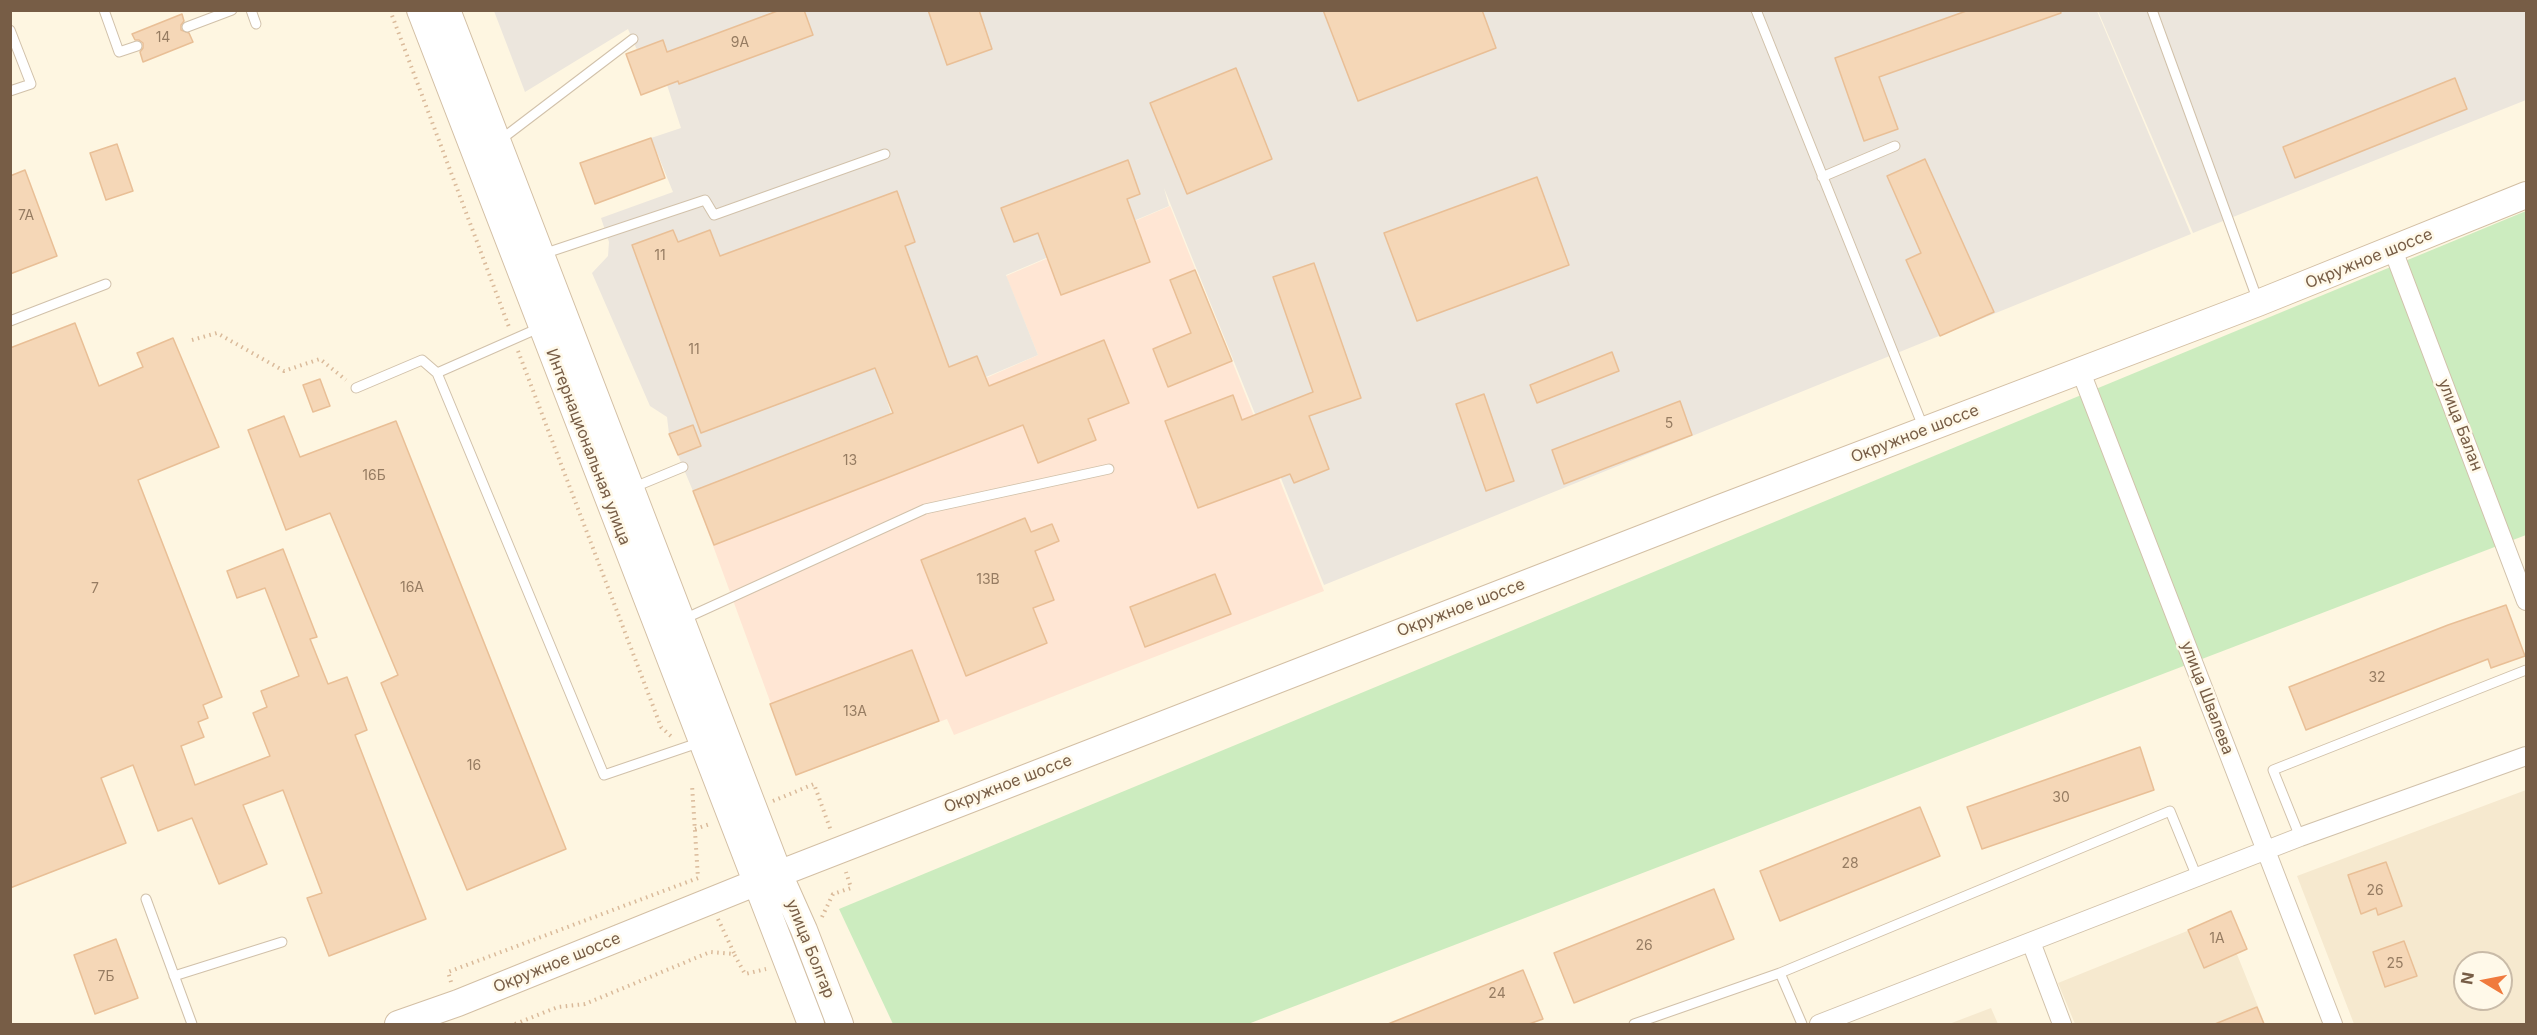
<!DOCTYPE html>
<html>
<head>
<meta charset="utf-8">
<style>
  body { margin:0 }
  #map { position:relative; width:2537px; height:1035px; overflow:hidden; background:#fef6e1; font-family:Inter,sans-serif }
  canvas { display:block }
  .frame { position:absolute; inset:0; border:12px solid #775d46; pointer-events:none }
  .north { position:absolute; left:2453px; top:951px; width:60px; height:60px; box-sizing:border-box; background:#fff9e9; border:2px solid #c9bba8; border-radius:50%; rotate:280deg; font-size:16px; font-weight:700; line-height:24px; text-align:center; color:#775d46 }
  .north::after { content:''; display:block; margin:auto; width:21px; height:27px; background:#f07a3d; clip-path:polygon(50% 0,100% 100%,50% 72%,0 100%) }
</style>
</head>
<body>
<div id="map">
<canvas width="2537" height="1035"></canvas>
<div class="frame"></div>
<div class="north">N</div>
</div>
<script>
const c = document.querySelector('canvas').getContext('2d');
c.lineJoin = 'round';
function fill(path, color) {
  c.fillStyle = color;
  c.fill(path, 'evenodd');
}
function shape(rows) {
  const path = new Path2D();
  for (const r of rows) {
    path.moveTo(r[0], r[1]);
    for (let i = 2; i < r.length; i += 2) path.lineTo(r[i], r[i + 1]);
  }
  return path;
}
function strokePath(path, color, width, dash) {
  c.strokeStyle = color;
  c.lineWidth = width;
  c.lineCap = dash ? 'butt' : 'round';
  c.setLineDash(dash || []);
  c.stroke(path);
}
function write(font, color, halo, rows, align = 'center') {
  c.font = font + ' Inter,sans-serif';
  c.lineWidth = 5;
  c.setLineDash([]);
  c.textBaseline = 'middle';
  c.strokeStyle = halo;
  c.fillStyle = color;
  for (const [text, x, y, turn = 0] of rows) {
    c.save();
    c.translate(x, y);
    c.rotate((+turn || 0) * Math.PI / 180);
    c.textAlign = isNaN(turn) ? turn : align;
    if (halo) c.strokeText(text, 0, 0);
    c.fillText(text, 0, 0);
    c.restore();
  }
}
const residential = shape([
  [2526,790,2526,1024,2354,1024,2297,876],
  [2465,963,2501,963,2501,999,2465,999],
  [2222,917,2265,1024,2075,1024,2058,983],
  [1991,1008,1998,1024,1949,1024]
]);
const commercial = shape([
  [1170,206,1324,591,954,735,947,719,797,775,693,491,893,413,885,392,986,378,1038,355,1006,276]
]);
const industrial = shape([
  [494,11,2097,11,2191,234,1324,585,1164,188,1169,206,1006,275,1038,355,986,377,977,356,884,391,891,413,693,491,669,434,667,417,650,406,592,273,608,256,609,242,601,218,673,192,651,138,681,128,667,85,637,50,628,29,525,92],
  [2098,11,2526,11,2526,100,2193,233]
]);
const green = shape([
  [2526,211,2526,535,1248,1024,893,1024,839,909]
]);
const building = shape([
  [780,10,804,10,813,35,679,84,678,81,641,95,626,54,663,40,667,52,780,10],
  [928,10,979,10,992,49,947,65,928,10],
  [1323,10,1482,10,1496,48,1358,101,1323,10],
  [1969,10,2060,10,2061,13,1879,77,1898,129,1864,141,1835,58,1969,10],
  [182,14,184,21,181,25,181,30,189,33,193,42,143,62,140,52,143,48,143,43,139,40,135,40,132,34,182,14],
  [1236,68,1272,159,1187,194,1150,103,1236,68],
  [2455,78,2467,109,2295,178,2283,147,2455,78],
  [651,138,665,178,595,204,580,163,651,138],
  [117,144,133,191,106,200,90,153,117,144],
  [1925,159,1994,312,1940,336,1906,260,1921,253,1887,176,1925,159],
  [1128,160,1140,194,1127,199,1150,262,1061,295,1038,233,1014,242,1001,208,1128,160],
  [25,170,57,256,10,274,10,176,25,170],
  [1537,177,1569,265,1417,321,1384,233,1537,177],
  [897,191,915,242,905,246,949,367,977,356,989,386,1104,340,1129,403,1088,419,1096,440,1038,463,1023,425,714,545,693,491,893,413,875,368,701,433,632,245,673,230,678,242,710,230,720,256,897,191],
  [1314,263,1361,398,1309,416,1329,469,1294,483,1290,474,1198,508,1165,421,1233,395,1242,420,1313,392,1273,277,1314,263],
  [1195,270,1232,361,1168,387,1153,349,1191,333,1170,280,1195,270],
  [75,323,99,386,143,367,137,353,173,338,219,447,138,480,222,697,203,705,208,718,198,722,204,737,181,746,195,785,270,756,253,713,267,707,261,691,299,676,265,588,237,598,227,571,283,549,317,637,310,639,328,684,347,677,367,730,355,735,426,919,329,956,307,898,322,893,283,790,243,805,267,864,219,884,192,818,158,831,133,765,101,778,126,843,10,888,10,348,75,323],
  [1612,352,1619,371,1537,403,1530,385,1612,352],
  [320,379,330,406,313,412,303,385,320,379],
  [1484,394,1514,481,1486,491,1456,404,1484,394],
  [1680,401,1692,435,1564,484,1552,450,1680,401],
  [284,416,300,457,396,421,566,849,467,890,381,683,398,675,330,513,286,530,248,430,284,416],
  [693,425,701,446,678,455,669,434,693,425],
  [1025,518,1031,532,1052,524,1059,541,1035,551,1054,600,1033,608,1047,643,966,676,921,560,1025,518],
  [1215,574,1231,614,1145,647,1130,607,1215,574],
  [2506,605,2525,656,2491,668,2488,659,2306,730,2289,687,2448,625,2506,605],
  [912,650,939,721,796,775,770,704,912,650],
  [2140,747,2154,790,1982,849,1967,807,2140,747],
  [1920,807,1940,856,1780,921,1760,871,1920,807],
  [2386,862,2402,906,2378,915,2376,908,2361,914,2348,875,2386,862],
  [1714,889,1734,939,1574,1003,1554,953,1714,889],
  [2231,911,2247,949,2204,968,2188,930,2231,911],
  [116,939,138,998,95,1014,74,955,116,939],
  [2404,941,2417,976,2385,987,2373,952,2404,941],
  [1523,970,1543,1019,1529,1024,1388,1024,1523,970],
  [2257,1007,2264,1024,2215,1024,2257,1007]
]);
const path = shape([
  [390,10,509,327],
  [192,340,217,333,284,371,320,359,346,380],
  [518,351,661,727,673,738],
  [773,801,814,784,831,831],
  [695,829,710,824],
  [822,917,833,894,851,888,846,872],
  [718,919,734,953],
  [451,982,448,972,698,878,692,785],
  [515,1024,558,1007,585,1004,710,952,734,954,745,974,766,969]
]);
const lane = shape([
  [104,10,119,52,137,46],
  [251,10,256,24],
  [1756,10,1924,429],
  [2152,10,2258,301],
  [187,27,232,10],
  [10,30,31,84,10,91],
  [499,141,633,39],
  [1822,177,1895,146],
  [543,254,705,200,714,215,885,154],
  [10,321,106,284],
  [437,373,539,328],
  [356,388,422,360,437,373,604,775,701,742],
  [632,488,683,467],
  [684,619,925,509,1109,469],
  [2300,837,2273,770,2526,670],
  [146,899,192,1024],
  [1780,973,1802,1024],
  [174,976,282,942],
  [1634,1024,1780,973,2170,811,2197,877]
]);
const street = shape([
  [2393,250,2526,601],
  [2081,372,2333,1024],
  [2031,942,2062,1024],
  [1819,1024,2300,837,2526,756]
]);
const secondary = shape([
  [420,10,811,1024],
  [447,10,779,874,804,930,840,1024],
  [398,1024,458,1003,755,883,1717,509,2258,303,2526,195]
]);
const numberNames = [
  ["14",163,38],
  ["9А",740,43],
  ["7А",26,216],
  ["11",660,256],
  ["11",694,350],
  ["5",1669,424],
  ["13",850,461],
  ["16Б",374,476],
  ["13В",988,580],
  ["16А",412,588],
  ["7",95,589],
  ["32",2377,678],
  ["13А",855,712],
  ["16",474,766],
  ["30",2061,798],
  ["28",1850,864],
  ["26",2375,891],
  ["1А",2217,939],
  ["26",1644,946],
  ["25",2395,964],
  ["7Б",106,977],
  ["24",1497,994]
];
const streetNames = [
  ["Окружное шоссе",2369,259,-22],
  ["улица Балан",2460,425,69],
  ["Окружное шоссе",1915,434,-21],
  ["Интернациональная улица",588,447,69],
  ["Окружное шоссе",1461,608,-21],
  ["улица Швалева",2207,698,69],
  ["Окружное шоссе",1008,784,-21],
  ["улица Болгар",810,949,68],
  ["Окружное шоссе",557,963,-22]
];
fill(residential, '#f6e9cf');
fill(commercial, '#ffe6d4');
fill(industrial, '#ece6dd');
fill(green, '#ccecbf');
fill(building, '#f5d7b7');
strokePath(building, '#e9bf96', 1.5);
strokePath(lane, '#d1c1aa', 11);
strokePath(street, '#d1c1aa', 20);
strokePath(secondary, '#d3bfa4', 28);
strokePath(path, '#daba9a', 4, [1.5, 4.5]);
strokePath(lane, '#fff', 9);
strokePath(street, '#fff', 18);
strokePath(secondary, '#fff', 26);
write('14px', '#967c62', null, numberNames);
write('16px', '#775d46', '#fff9e9', streetNames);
</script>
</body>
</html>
